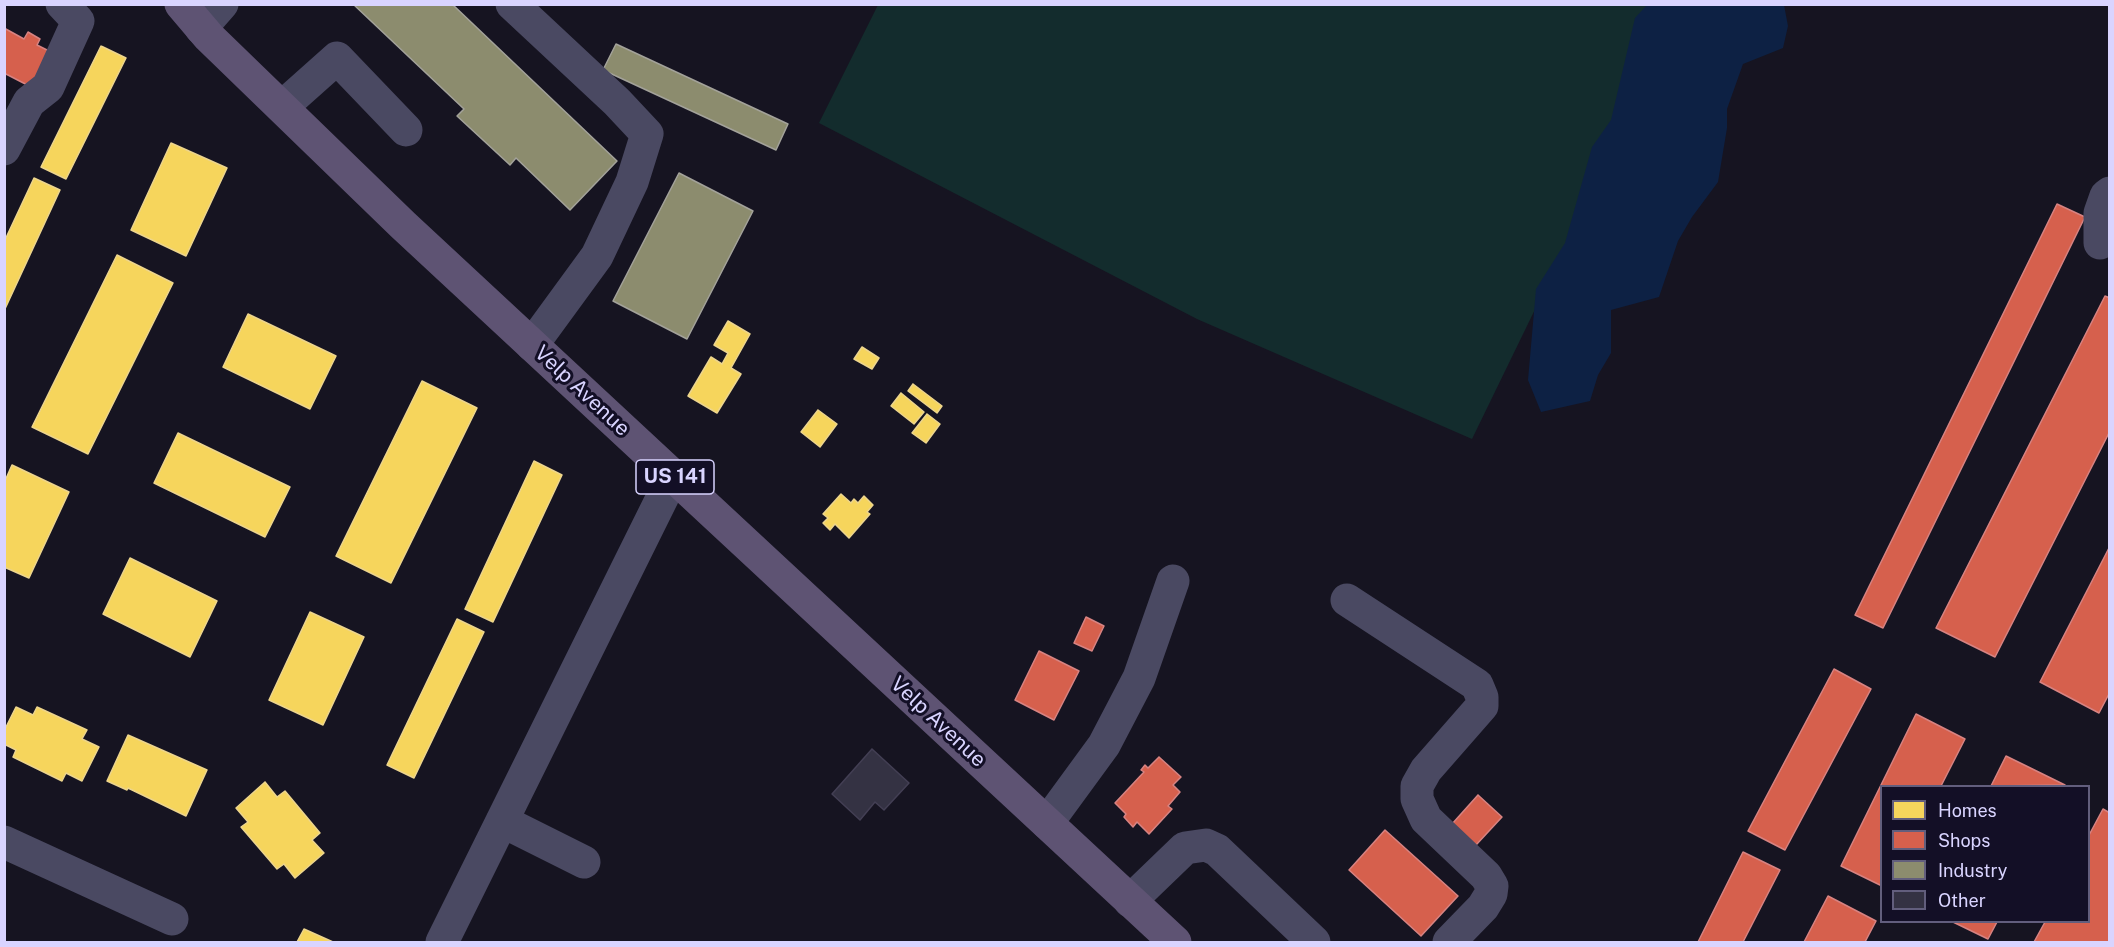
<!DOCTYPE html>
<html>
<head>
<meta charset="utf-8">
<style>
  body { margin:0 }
  #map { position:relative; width:2114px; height:947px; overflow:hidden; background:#161421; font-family:"Public Sans",sans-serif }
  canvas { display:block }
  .frame { position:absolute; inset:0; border:6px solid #d9d4ff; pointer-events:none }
  .legend { position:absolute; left:1880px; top:785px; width:210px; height:138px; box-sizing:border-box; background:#130f26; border:2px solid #625e7d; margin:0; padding:8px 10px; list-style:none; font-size:18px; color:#d9d4ff }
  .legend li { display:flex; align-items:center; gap:12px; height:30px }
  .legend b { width:30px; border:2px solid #625e7d }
</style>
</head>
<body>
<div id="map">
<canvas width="2114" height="947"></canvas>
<div class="frame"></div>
<ul class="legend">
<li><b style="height:16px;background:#f6d55c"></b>Homes</li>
<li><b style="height:16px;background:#d6604d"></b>Shops</li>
<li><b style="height:16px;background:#8c8c6e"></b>Industry</li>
<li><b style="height:16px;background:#343243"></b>Other</li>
</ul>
</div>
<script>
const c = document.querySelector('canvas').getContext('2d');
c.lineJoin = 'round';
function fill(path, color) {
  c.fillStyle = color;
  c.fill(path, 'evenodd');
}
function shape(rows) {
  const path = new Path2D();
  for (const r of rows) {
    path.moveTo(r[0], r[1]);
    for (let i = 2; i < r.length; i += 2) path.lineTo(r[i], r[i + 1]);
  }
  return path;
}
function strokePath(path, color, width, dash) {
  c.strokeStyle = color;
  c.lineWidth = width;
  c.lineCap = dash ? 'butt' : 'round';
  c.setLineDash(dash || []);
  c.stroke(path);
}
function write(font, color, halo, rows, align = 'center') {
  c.font = font + ' "Public Sans",sans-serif';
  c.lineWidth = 6;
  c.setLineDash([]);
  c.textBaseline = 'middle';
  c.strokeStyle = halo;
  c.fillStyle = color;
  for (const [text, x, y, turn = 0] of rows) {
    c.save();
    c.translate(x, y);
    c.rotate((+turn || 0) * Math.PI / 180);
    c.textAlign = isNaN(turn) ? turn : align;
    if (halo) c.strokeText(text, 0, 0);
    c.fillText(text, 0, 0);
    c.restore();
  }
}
const green = shape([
  [878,5,1683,5,1472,439,1197,319,819,123]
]);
const water = shape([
  [1647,5,1784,5,1788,26,1783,48,1743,64,1727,109,1727,128,1718,182,1692,217,1678,241,1659,297,1611,310,1611,353,1598,375,1590,401,1541,412,1528,380,1536,289,1565,243,1592,147,1611,120,1635,18]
]);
const homes = shape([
  [101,46,126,58,66,179,41,167,101,46],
  [171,143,227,168,186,256,131,230,171,143],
  [34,178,60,190,4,311,4,242,34,178],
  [117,255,173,283,88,454,32,427,117,255],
  [248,314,336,356,310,409,223,367,248,314],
  [728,321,750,334,731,368,741,374,717,413,688,396,711,357,722,364,728,353,714,345,728,321],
  [862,347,879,358,872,369,854,359,862,347],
  [422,381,477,408,391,583,336,556,422,381],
  [913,384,942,406,937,413,908,391,913,384],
  [901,393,924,412,914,424,891,406,901,393],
  [818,410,837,424,820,447,801,432,818,410],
  [927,414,940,424,926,443,912,433,927,414],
  [178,433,290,487,265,537,154,483,178,433],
  [534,461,562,475,493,622,465,609,534,461],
  [12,465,69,492,29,578,4,567,4,483,12,465],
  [841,494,851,503,854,499,858,503,864,496,873,505,867,512,870,514,849,538,835,524,830,530,823,523,828,518,823,514,841,494],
  [130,558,217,601,190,657,103,614,130,558],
  [310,612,364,637,323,725,269,700,310,612],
  [457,619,484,632,414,778,387,765,457,619],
  [16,707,33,715,37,707,87,730,82,739,99,747,82,781,66,773,62,781,13,757,16,750,4,744,4,731,16,707],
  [128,735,207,770,186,816,128,788,127,790,107,781,128,735],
  [265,782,277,797,285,791,320,833,312,840,324,853,295,878,284,864,277,869,241,827,248,822,236,808,265,782],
  [304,929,333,942,297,942,304,929]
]);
const shops = shape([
  [4,28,24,39,28,32,40,39,37,45,55,54,37,90,4,73,4,28],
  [2057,204,2085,217,1883,628,1855,615,2057,204],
  [2105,296,2110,298,2110,431,1995,657,1936,628,2105,296],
  [2110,546,2110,692,2099,713,2040,682,2110,546],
  [1086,617,1104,626,1092,651,1074,643,1086,617],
  [1039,651,1079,671,1054,720,1015,700,1039,651],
  [1834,669,1871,689,1785,850,1748,831,1834,669],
  [1916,714,1965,739,1941,786,1882,786,1882,886,1841,866,1916,714],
  [2006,756,2065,785,1991,786,2006,756],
  [1159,757,1181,777,1173,785,1180,792,1168,806,1172,809,1149,834,1137,822,1133,827,1124,817,1126,814,1115,803,1144,772,1141,770,1145,765,1148,768,1159,757],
  [1478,795,1502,817,1476,845,1452,824,1478,795],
  [2103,809,2110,813,2110,942,2034,942,2045,922,2088,922,2088,837,2103,809],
  [1385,830,1458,896,1421,936,1349,870,1385,830],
  [1743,852,1780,870,1743,942,1698,942,1743,852],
  [1828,896,1876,921,1865,942,1804,942,1828,896],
  [1953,922,1997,922,1988,939,1953,922]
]);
const industry = shape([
  [353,4,452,4,617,161,570,210,516,158,510,165,457,116,464,109,353,4],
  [616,44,788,124,776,150,603,70,616,44],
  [679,173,753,211,687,339,613,301,679,173]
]);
const building = shape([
  [872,749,909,783,884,810,875,802,860,820,832,794,872,749]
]);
const minor = shape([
  [512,4,617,102,647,134,632,182,597,256,532,345],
  [201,28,222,4],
  [282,107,337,58,406,130],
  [4,149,29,102,48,87,78,21,62,4],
  [2100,243,2100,213,2106,196,2110,193],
  [1347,600,1477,685,1482,697,1482,706,1426,770,1417,786,1417,799,1426,819,1486,876,1492,886,1491,894,1483,907,1449,942],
  [502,821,584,862],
  [1047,823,1104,745,1139,678,1173,581],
  [4,842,172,919],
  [1130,901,1185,848,1206,845,1217,850,1314,942],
  [442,942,673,476]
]);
const major = shape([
  [181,4,209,37,403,225,1175,942]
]);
const shields = [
  [675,477,78]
];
const shieldNames = [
  ["US 141",675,477]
];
const streetNames = [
  ["Velp Avenue",582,391,43],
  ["Velp Avenue",938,722,43]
];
fill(green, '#132c2d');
fill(water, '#0d2144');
fill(homes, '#f6d55c');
strokePath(homes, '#edd58d', 1.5);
fill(shops, '#d6604d');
strokePath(shops, '#d78382', 1.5);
fill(industry, '#8c8c6e');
strokePath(industry, '#a3a29a', 1.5);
fill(building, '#343243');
strokePath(building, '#433f54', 1.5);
strokePath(minor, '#4a4962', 33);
strokePath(major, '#5e5373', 33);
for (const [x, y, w] of shields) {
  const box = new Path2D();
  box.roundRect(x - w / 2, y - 17, w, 34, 4.5);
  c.fillStyle = '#130f26';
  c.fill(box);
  strokePath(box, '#d9d4ff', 1.5);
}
write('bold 20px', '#d9d4ff', null, shieldNames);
write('21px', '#d9d4ff', '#130f26', streetNames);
</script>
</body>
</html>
